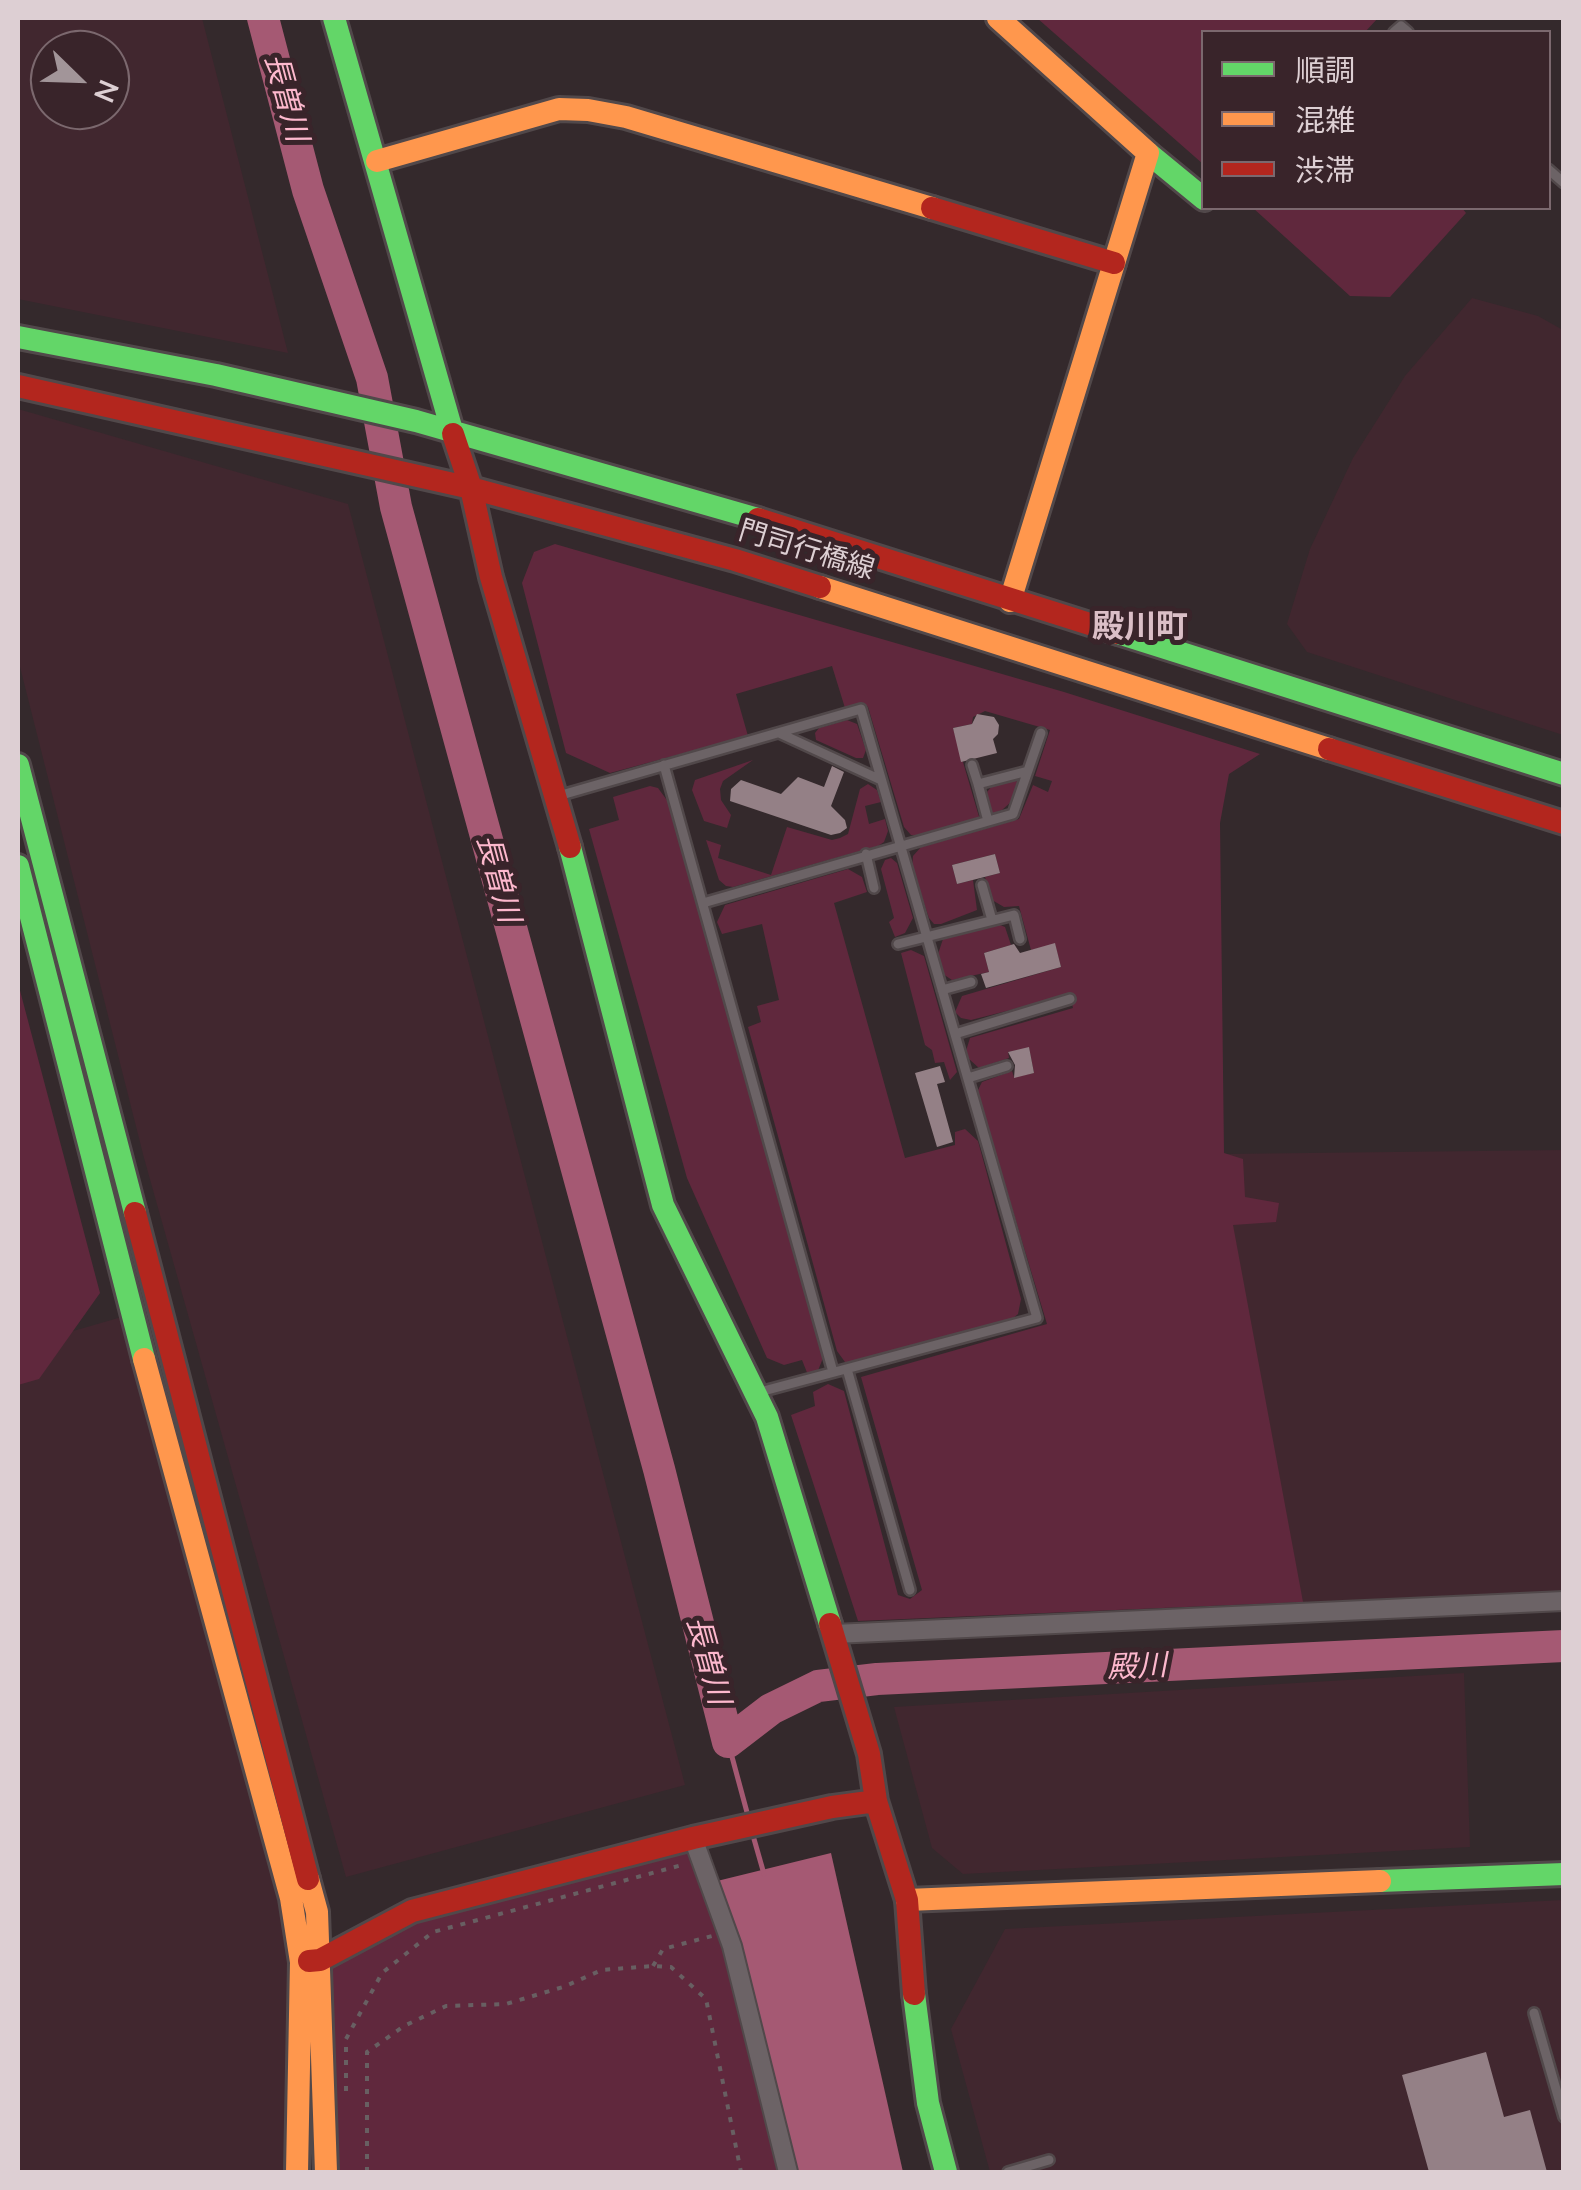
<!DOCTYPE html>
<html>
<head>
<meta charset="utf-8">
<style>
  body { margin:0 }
  #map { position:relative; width:1581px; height:2190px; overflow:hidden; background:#34292c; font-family:"Nunito Sans","Noto Sans JP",sans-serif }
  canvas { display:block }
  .frame { position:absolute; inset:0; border:20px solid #ddcfd3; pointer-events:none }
  .legend { position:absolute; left:1201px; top:30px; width:350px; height:180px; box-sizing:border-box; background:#39242a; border:2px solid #7b686e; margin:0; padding:12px 18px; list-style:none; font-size:30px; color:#ddcfd3 }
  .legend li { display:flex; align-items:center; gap:20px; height:50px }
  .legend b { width:50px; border:2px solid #7b686e }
  .north { position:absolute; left:30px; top:30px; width:100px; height:100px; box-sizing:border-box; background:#39242a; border:2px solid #7b686e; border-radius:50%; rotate:113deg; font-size:28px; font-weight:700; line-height:40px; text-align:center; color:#ddcfd3 }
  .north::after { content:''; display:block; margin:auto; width:35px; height:45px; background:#a29599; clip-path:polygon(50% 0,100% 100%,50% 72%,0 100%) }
</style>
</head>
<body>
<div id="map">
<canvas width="1581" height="2190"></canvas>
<div class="frame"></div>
<ul class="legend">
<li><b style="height:12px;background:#63d668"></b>順調</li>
<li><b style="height:12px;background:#ff974d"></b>混雑</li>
<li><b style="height:12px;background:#b3261e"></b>渋滞</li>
</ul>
<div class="north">N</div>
</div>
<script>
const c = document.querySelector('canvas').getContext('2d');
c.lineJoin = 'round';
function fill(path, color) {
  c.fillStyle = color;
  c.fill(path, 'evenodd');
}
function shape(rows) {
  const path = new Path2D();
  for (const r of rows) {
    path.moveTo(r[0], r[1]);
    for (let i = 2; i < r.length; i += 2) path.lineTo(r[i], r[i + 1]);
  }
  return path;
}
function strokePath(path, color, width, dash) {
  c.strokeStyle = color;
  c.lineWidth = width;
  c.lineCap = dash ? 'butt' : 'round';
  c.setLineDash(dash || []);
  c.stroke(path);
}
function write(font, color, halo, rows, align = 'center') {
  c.font = font + ' "Nunito Sans","Noto Sans JP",sans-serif';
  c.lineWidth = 10;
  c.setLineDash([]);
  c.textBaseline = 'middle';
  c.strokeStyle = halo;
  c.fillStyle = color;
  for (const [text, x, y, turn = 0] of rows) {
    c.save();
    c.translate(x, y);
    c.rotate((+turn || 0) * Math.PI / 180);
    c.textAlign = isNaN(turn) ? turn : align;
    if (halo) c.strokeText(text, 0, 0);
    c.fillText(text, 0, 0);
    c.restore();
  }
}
const built = shape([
  [18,18,202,18,288,353,18,299],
  [50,50,110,50,110,110,50,110],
  [1472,298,1538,316,1563,330,1563,735,1307,652,1287,624,1310,549,1353,458,1405,376],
  [18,409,348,504,685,1785,346,1877,144,1158,18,659],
  [1563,1150,1563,1591,1260,1604,1224,1154],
  [132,1314,291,1898,297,2172,18,2172,18,1347],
  [1464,1673,1470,1847,963,1874,932,1848,894,1707],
  [1563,1900,1563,2172,990,2172,951,2029,1005,1929]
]);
const green = shape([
  [1037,18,1378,18,1365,32,1204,32,1203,164],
  [1253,208,1462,208,1466,213,1390,297,1350,296],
  [555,544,1064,692,1260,754,1229,774,1220,823,1224,1153,1243,1159,1245,1197,1279,1203,1276,1222,1233,1225,1303,1602,858,1621,791,1415,815,1406,813,1392,828,1384,844,1391,898,1595,910,1599,922,1590,861,1377,1047,1324,977,1092,982,1082,1012,1071,1014,1077,1034,1073,1029,1048,1008,1052,1009,1058,979,1068,969,1059,966,1051,970,1038,1073,1008,1070,995,971,1020,961,1018,955,1012,962,996,1061,967,1055,944,1031,950,1019,906,1004,907,992,900,985,877,1000,873,995,854,952,865,957,884,973,880,977,910,941,924,934,924,929,918,912,868,913,856,921,847,1019,819,1033,785,1048,792,1052,781,1035,776,1050,730,985,711,973,717,972,724,953,728,980,820,921,836,911,835,904,827,868,707,864,703,845,708,832,666,736,694,748,736,610,773,566,753,522,583,534,552],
  [847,720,857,724,866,750,863,758,856,758,816,740,815,733,819,728],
  [753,760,723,781,720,789,721,800,731,815,727,828,704,821,692,790,695,780],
  [1013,780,1019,782,1011,802,1002,810,991,814,987,792,992,786],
  [868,784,877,790,881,802,865,806,869,824,885,819,888,831,884,842,878,846,733,887,726,886,719,880,706,840,721,845,718,858,771,875,787,827,832,840,840,838,848,834,860,789],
  [650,786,658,788,669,803,823,1358,817,1373,808,1375,802,1360,784,1365,767,1358,687,1178,589,829,619,820,613,797],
  [891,858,897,863,913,918,905,933,895,937,889,922,894,918,881,869,885,860],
  [848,869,862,877,867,892,834,903,905,1158,955,1145,955,1132,965,1129,978,1141,1021,1299,1018,1314,1012,1319,852,1363,845,1362,837,1351,748,1027,761,1022,757,1006,779,1000,762,924,722,934,717,922,725,905],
  [995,923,1005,927,1011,945,984,953,989,972,952,980,943,974,938,954,943,939],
  [911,950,924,956,957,1072,950,1080,944,1062,935,1063,932,1050,925,1045,901,953],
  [18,983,100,1293,39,1379,18,1385],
  [693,1838,788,2172,322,2172,320,1960,412,1911]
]);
const water = shape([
  [831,1853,903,2172,788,2172,709,1883]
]);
const stream = shape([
  [728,1742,748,1816],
  [752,1832,764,1874]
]);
const river = shape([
  [263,18,308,190,372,378,396,507,659,1469,728,1742,771,1709,818,1686,877,1679,1564,1646]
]);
const building = shape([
  [977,714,994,717,999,725,998,734,993,739,997,753,961,762,953,728,972,724],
  [832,766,844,772,831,806,845,820,847,828,840,833,831,835,730,801,731,789,741,780,781,794,798,777,824,787],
  [995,854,1000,873,957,884,952,865],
  [1055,943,1061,967,986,988,981,974,989,972,984,953,1014,944,1020,953],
  [1029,1047,1034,1073,1014,1078,1015,1065,1008,1052],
  [940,1066,945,1082,937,1084,953,1142,937,1147,915,1073],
  [1486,2052,1504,2117,1530,2110,1547,2172,1429,2172,1402,2075]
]);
const path = shape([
  [653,1966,663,1949,712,1936],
  [346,2091,346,2039,382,1973,433,1932,682,1865],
  [367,2172,367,2052,404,2026,446,2006,506,2004,563,1987,602,1970,652,1966,671,1967,706,1999,741,2172]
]);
const lane = shape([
  [1394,32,1401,26,1408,32],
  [1548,169,1564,183],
  [779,733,881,780],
  [664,765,833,1372],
  [972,765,978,784],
  [558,796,861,709,1037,1318,756,1393],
  [988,821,978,784,1028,771],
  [866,854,874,888],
  [982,885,992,920],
  [703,903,1013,814,1041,733],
  [898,944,1014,915,1020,939],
  [942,990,971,982],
  [955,1034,1070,999],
  [968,1078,1007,1066],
  [847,1369,910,1590],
  [1534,2013,1564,2117],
  [1008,2172,1049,2160]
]);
const street = shape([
  [834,1634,1564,1601],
  [693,1838,732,1946,788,2172]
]);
const fast = shape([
  [334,18,453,434],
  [1148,153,1204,199],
  [18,337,216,375,416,421,758,519],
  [1118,633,1564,774],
  [18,765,135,1213],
  [570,847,663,1205,767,1417,830,1624],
  [18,866,144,1359],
  [1380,1881,1564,1874],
  [914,1994,928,2103,946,2172]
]);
const slow = shape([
  [998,18,1148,153,1010,601],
  [377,161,559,109,588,110,626,117,932,208],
  [820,587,1329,749],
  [144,1359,291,1898,301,1962,297,2172],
  [308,1879,317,1912,326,2172],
  [907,1900,1380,1881]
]);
const jam = shape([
  [932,208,1114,263],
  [18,386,471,488,735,560,820,587],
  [453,434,471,488,491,577,570,847],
  [758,519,1118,633],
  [1329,749,1564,823],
  [135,1213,308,1879],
  [830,1624,869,1754,876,1801,907,1900,914,1994],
  [309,1961,320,1960,412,1911,693,1838,832,1807,876,1801]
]);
const streetNames = [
  ["門司行橋線",806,552,17]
];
const waterNames = [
  ["長曽川",284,98,75],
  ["長曽川",496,879,75],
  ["長曽川",706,1661,75],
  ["殿川",1137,1669,-3]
];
const quarterNames = [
  ["殿川町",1140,629]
];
fill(built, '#41272f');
fill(green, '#60283d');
fill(water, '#a55973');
strokePath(stream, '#a55973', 5);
strokePath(river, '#a55973', 32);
fill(building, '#948086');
strokePath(lane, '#51484a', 14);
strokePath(street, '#51484a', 22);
strokePath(fast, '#51484a', 28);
strokePath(slow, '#51484a', 28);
strokePath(jam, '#51484a', 28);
strokePath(path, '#685f62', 4, [5, 8]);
strokePath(lane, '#6c6366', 9);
strokePath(street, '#6c6366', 18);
strokePath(fast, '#63d668', 22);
strokePath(slow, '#ff974d', 22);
strokePath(jam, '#b3261e', 22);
write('28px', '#ddcfd3', '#39242a', streetNames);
write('italic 30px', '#fdb8cd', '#39242a', waterNames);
write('bold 32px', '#dbbfc7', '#39242a', quarterNames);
</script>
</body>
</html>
